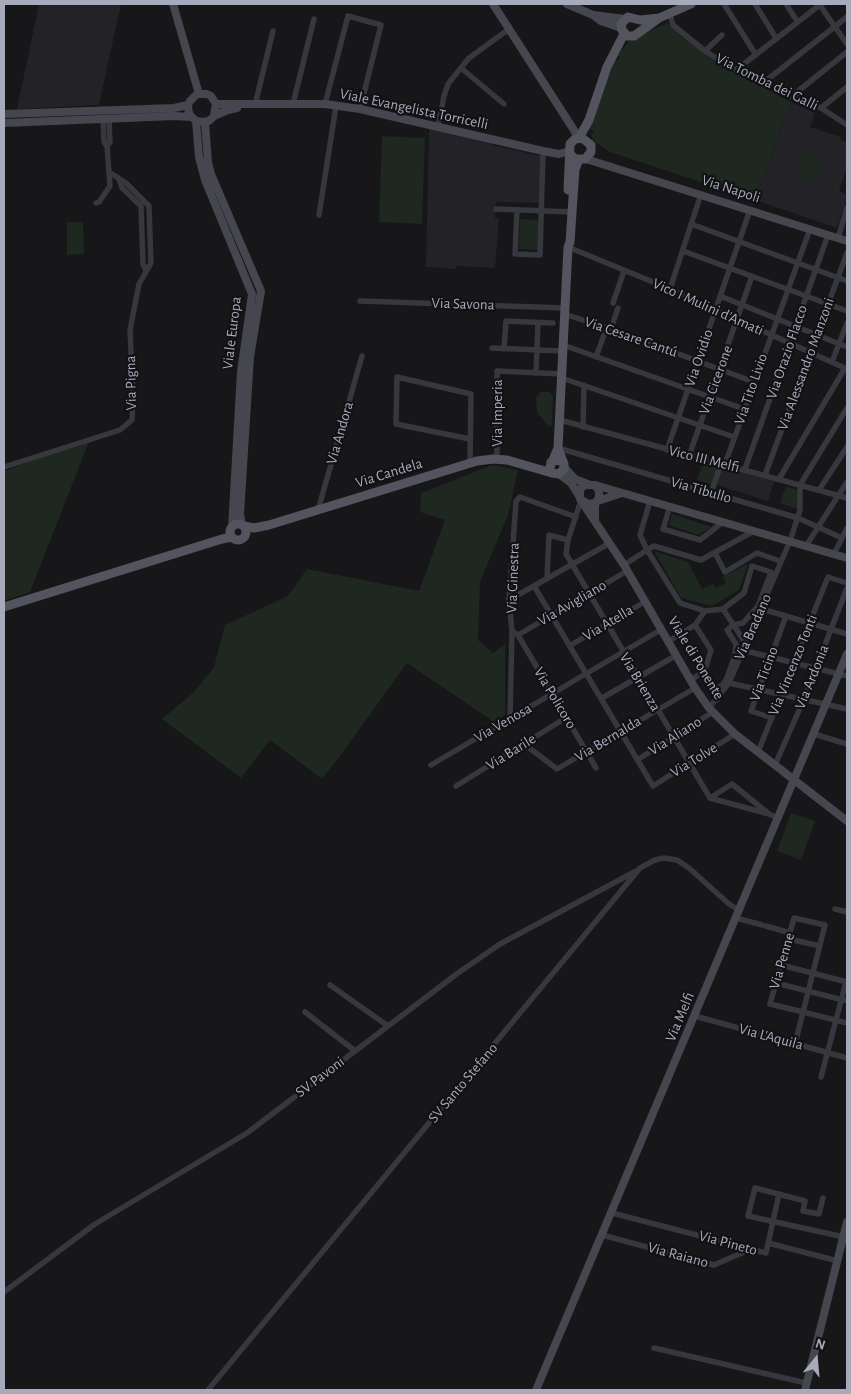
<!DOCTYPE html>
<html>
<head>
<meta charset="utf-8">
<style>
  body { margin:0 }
  #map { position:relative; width:851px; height:1394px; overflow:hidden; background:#171619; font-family:"Alegreya Sans",sans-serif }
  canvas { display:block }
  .frame { position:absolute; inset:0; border:5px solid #a7aaba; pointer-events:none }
  .north { position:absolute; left:791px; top:1334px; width:50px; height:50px; -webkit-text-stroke:4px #121114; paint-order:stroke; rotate:17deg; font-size:14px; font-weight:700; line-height:20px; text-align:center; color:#a7aaba }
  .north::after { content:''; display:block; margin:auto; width:18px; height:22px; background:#a7aaba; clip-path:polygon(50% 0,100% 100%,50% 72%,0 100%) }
</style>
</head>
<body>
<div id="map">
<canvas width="851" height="1394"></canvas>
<div class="frame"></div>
<div class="north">N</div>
</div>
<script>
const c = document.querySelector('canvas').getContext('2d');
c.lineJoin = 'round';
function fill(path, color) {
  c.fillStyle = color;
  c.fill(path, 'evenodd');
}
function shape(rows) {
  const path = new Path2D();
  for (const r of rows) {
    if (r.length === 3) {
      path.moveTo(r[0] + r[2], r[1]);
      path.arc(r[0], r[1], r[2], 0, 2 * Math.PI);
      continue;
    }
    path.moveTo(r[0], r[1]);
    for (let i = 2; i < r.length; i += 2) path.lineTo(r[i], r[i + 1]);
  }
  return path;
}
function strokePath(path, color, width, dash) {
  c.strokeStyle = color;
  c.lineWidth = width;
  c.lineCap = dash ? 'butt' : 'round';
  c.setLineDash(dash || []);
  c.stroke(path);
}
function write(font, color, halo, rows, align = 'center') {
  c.font = font + ' "Alegreya Sans",sans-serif';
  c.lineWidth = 4.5;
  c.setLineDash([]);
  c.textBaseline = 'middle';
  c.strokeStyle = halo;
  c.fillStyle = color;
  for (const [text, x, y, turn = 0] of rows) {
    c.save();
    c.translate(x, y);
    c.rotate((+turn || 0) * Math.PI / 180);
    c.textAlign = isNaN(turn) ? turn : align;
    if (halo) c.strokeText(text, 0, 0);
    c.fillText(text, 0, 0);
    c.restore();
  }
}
const built = shape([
  [39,4,121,4,99,105,17,109],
  [791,102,815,113,810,127,841,137,841,140,847,142,847,167,839,191,846,194,845,205,837,228,755,200],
  [429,127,491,143,492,145,541,156,539,203,496,202,495,218,499,219,495,268,456,266,456,269,426,267],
  [723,466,774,481,768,501,717,485]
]);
const green = shape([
  [667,23,726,68,791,102,755,200,610,152,596,143,592,137,591,133,594,132,593,130,589,130,614,61,618,60,620,57,617,56,631,39],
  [382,136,425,138,422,224,379,222],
  [807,151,823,156,814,182,798,177],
  [520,219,540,220,538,250,519,249],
  [67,222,83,222,84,254,67,255],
  [540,392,550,392,553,396,552,425,549,427,537,412,536,398],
  [90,439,30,592,4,601,4,471],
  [703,462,718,467,712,485,697,480],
  [492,465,518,470,508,515,480,582,478,640,493,653,505,644,505,715,494,722,407,663,343,752,322,779,270,740,241,778,162,719,194,692,214,667,225,625,288,596,307,569,419,591,445,520,420,512,421,493],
  [786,486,797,490,799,498,798,509,780,503],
  [672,514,712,527,698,535,669,525],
  [654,551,688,562,702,589,713,584,715,588,726,583,723,576,748,564,739,590,712,606,681,598],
  [791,813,815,821,801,860,777,851]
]);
const street = shape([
  [724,4,756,55],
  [755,4,776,38],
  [786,4,797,21],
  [819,4,847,44],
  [670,14,673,25,705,51,736,70,821,108,847,125],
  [705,51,722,35],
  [461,68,504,104],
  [736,70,821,4],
  [763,83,847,17],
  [792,96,847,52],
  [293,104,314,19],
  [325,104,348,16,381,25,360,109],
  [255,105,273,31],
  [821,108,847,87],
  [103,120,104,142,107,146],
  [438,126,444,96,448,84,469,58,509,29],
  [119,179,122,188,141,206,143,264,146,271],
  [96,203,99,202,110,186,107,146,110,142,109,120],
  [496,209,572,212],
  [517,210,515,254,540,255,543,151],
  [319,215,336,106],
  [691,224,847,281],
  [838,238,847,208],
  [568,247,670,289,847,369],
  [683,251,847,311],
  [670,289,701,194],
  [720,296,847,347],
  [360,301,565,308],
  [613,303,624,271],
  [564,314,611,329,754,382],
  [611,329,618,308],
  [563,345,744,409],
  [492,348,563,351],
  [504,349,506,321,553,323],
  [596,357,607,327],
  [832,362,847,323],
  [536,373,538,323],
  [562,378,734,437],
  [560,420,847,498],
  [583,427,584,385],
  [558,448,798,518,842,538],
  [667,450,750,210],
  [689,456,752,276],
  [497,459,497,371,562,374],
  [470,462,471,394,397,377,396,424,470,439],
  [725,464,810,229],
  [4,467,120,430,132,420,133,395,130,330,139,284,151,263,149,206,126,183,109,172],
  [745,469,828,235],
  [765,475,847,253],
  [779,479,845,368],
  [819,490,847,447],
  [711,493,721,464],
  [581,500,568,540,566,554,710,798],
  [650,501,640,535,647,550,654,546,701,560,754,531],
  [670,506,663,529,700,540,723,522],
  [318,510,362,356],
  [806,546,847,482],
  [715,553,725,572,757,553,777,560],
  [834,554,847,528],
  [624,565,647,550,680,603,705,611],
  [547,579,549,535,568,540],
  [534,586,653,786,735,734],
  [509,600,610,543],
  [723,609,746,644],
  [762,609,847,634],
  [512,631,518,635,596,768],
  [518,635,627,571],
  [669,641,695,625,705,611,723,609,744,593,752,566,771,572,758,606,743,623,733,625,727,630,736,644,735,655,727,678,722,686,711,689],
  [571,645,646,601],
  [742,650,847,676],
  [702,672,717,700],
  [691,680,705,670,711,650,695,625],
  [729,683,847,709],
  [602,698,677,655],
  [709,708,729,683,790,541,800,510,800,485,847,408],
  [772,718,751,711,786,616],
  [510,719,512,631,509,600,516,501,520,497,576,517],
  [814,734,847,744],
  [524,744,557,769,695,688],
  [758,752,828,577,847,583],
  [637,760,713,712],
  [431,765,662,629],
  [775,765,804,699,847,588],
  [456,786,567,717],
  [710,798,732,784,769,814],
  [710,798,769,814,778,818],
  [835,909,847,912],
  [736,918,762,925],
  [766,926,790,933],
  [789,939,820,946],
  [781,965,847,982],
  [776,983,847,1001],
  [330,985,388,1026],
  [305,1012,355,1051],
  [695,1016,847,1058],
  [795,1044,803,1012,825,925,794,918,770,1004,803,1012,847,1023],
  [821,1077,846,982],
  [823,1198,819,1214,803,1211,805,1201,755,1188,748,1216,844,1237],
  [612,1213,766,1253,779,1194],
  [602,1235,714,1265,751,1249],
  [768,1243,838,1261],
  [4,1292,95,1224,247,1133,458,973,500,944,636,871],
  [654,1348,806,1383],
  [208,1390,640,868,655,860,664,858,677,860,689,868,729,904,740,911]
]);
const secondary = shape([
  [173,4,199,94],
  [493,4,579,138],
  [567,4,593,15,601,21,621,28],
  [593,15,625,19],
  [216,104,325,104,360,109,543,151,559,154,569,151],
  [4,114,174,108,188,105],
  [214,116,216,104,211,96,207,94,197,94,190,101,188,105,189,114,195,120,202,122,209,121,214,116,228,110,237,108],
  [196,121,199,157,205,180,252,294,241,372,232,528],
  [205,122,208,162,211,174,261,291,250,357,240,514,242,525],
  [4,123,175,116,191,117],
  [586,159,847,241],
  [564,467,575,479,588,484],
  [559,474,571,483,579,496],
  [595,485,847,558],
  [598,501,622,493],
  [582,502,624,565,695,688,709,708,735,734,847,821],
  [595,503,588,504,580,499,580,489,585,485,595,485,599,491,599,498,595,503,595,520],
  [536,1390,847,654],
  [805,1390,847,1222]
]);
const primary = shape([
  [659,18,640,20,628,17,621,24,622,30,627,36,634,36,659,18,691,4],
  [579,138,589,120,607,67,624,34],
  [568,190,570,144,575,139,582,138,591,145,591,152,585,159,575,159,570,154],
  [558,448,564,464,564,469,559,474,552,473,550,469,551,462,558,460,562,462],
  [553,460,558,448,568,247,570,242,575,169,579,160],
  [238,532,8],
  [244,526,254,528,269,525,477,461,493,459,507,460,552,473],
  [4,607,222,539,232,537]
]);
const streetNames = [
  ["Via Tomba dei Galli",767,82,26],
  ["Viale Evangelista Torricelli",414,109,12],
  ["Via Napoli",731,189,18],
  ["Via Savona",463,304,2],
  ["Vico I Mulini d'Amati",708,307,24],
  ["Viale Europa",232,333,-83],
  ["Via Cesare Cantú",631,337,19],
  ["Via Orazio Flacco",787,352,-71],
  ["Via Ovidio",699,358,-71],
  ["Via Alessandro Manzoni",806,364,-70],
  ["Via Cicerone",716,380,-70],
  ["Via Pigna",131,383,-91],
  ["Via Tito Livio",751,389,-71],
  ["Via Imperia",497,413,-90],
  ["Via Andora",340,433,-74],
  ["Vico III Melfi",704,459,14],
  ["Via Candela",389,473,-17],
  ["Via Tibullo",701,490,16],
  ["Via Ginestra",513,578,-88],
  ["Via Avigliano",572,603,-30],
  ["Via Atella",608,623,-31],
  ["Via Bradano",753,627,-66],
  ["Viale di Ponente",696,658,59],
  ["Via Vincenzo Tonti",793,665,-68],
  ["Via Ticino",764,674,-70],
  ["Via Ardonia",812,677,-68],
  ["Via Brienza",640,682,59],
  ["Via Policoro",555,698,59],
  ["Via Venosa",503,723,-30],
  ["Via Aliano",675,736,-32],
  ["Via Bernalda",608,739,-31],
  ["Via Barile",511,752,-32],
  ["Via Tolve",694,760,-32],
  ["Via Penne",782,961,-74],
  ["Via Melfi",680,1017,-67],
  ["Via L'Aquila",771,1037,15],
  ["SV Pavoni",320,1077,-37],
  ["SV Santo Stefano",463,1083,-50],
  ["Via Pineto",728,1243,15],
  ["Via Raiano",678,1255,15]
];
fill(built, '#232226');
fill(green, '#1e2720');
strokePath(street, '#37373e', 5.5);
strokePath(secondary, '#45464e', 8);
strokePath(primary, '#53545d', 9);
write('15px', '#a7aaba', '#121114', streetNames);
</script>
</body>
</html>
